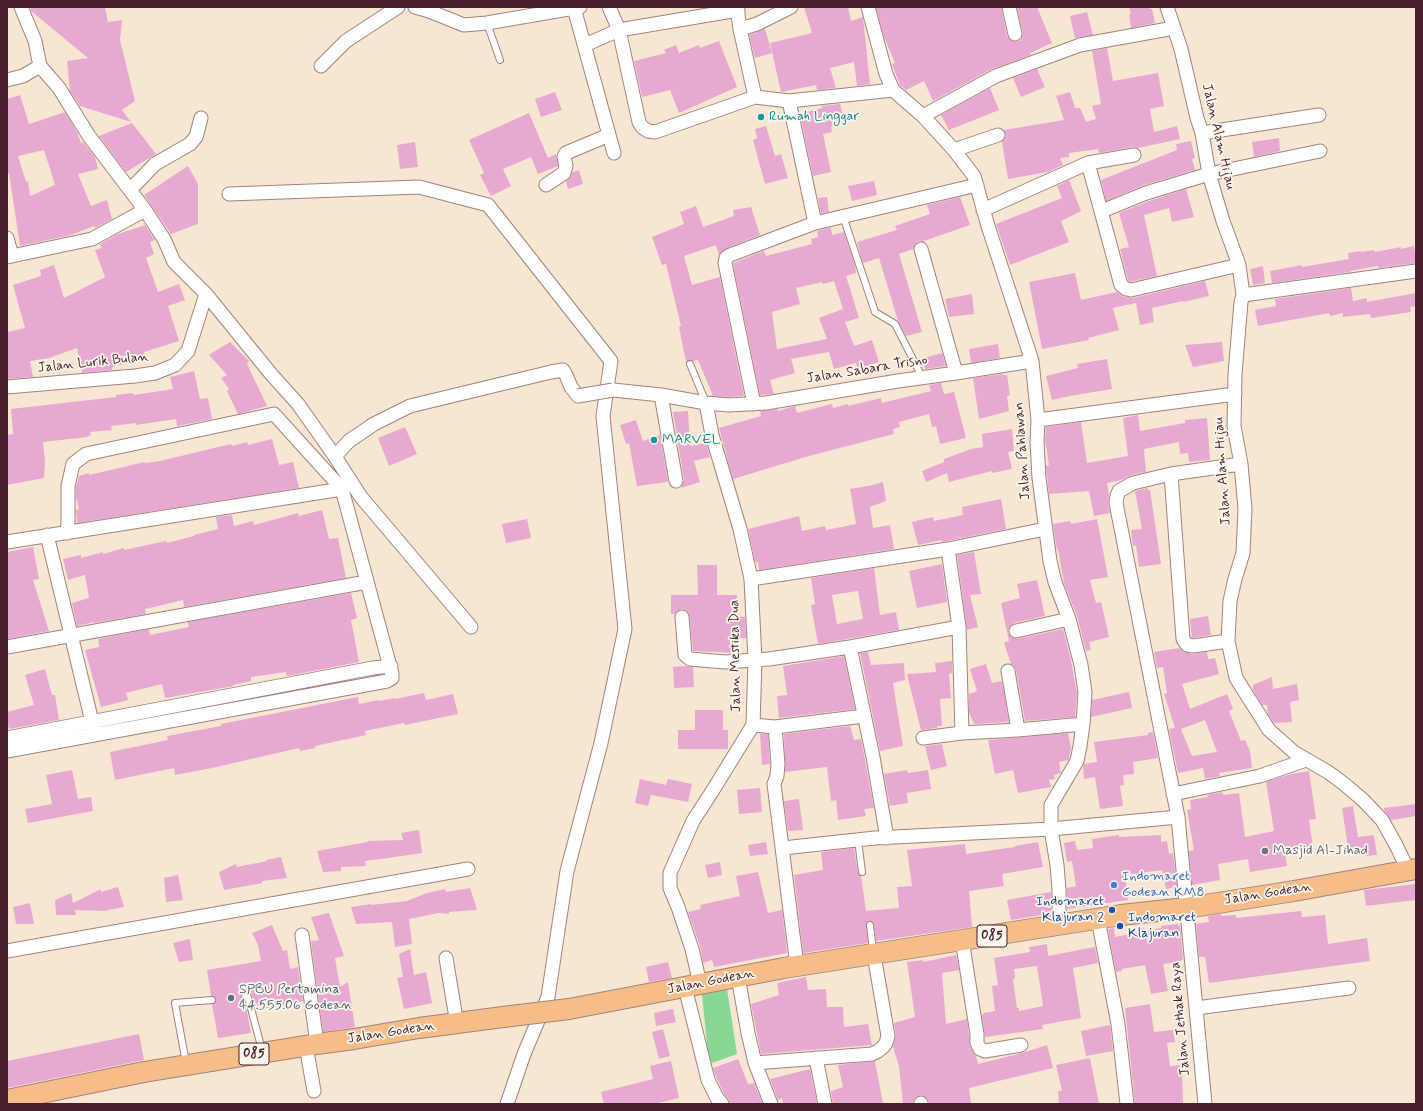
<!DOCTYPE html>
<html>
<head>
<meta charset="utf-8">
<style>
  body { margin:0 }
  #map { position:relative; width:1423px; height:1111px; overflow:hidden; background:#f7e7d2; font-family:Mynerve,sans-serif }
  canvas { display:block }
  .frame { position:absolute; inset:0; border:8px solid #4a1f2b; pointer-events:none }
</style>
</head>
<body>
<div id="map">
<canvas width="1423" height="1111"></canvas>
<div class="frame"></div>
</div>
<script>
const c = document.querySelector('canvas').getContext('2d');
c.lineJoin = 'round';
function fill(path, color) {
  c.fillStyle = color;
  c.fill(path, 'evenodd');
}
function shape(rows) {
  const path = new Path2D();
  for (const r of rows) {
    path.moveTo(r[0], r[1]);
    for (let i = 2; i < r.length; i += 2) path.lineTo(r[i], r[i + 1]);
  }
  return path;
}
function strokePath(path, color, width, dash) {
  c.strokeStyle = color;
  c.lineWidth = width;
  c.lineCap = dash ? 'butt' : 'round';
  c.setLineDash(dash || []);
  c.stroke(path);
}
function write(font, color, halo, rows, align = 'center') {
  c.font = font + ' Mynerve,sans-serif';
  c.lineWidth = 3.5;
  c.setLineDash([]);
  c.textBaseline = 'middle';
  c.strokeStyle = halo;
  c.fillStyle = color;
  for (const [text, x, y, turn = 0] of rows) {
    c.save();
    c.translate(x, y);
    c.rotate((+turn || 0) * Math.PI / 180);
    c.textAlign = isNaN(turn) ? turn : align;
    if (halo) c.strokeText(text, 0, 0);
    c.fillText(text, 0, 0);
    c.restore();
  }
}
const green = shape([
  [727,989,737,1054,709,1064,702,994]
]);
const building = shape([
  [30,7,105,7,108,22,122,20,120,40,135,101,122,110,131,122,80,106,70,91,67,61,88,58,31,11],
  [804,7,848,7,851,21,863,17,870,84,857,86,854,62,830,68,836,88,817,90,816,85,781,92,770,43,812,33],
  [876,7,1001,7,1007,36,1012,41,1016,42,1021,40,1023,33,1017,7,1037,7,1052,43,1030,53,1031,55,992,69,933,101,924,81,906,90,900,85,892,64,895,63,884,37],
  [1129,7,1150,7,1150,9,1152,9,1155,23,1131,28,1129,14,1131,14],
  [1087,12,1093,35,1075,38,1070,16],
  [765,29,772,53,755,58,749,35],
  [719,41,737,87,679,113,670,90,642,97,634,61,666,53,664,50,676,45,679,53,699,45,700,48],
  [1107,48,1113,81,1158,73,1164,106,1150,109,1154,132,1177,126,1180,139,1138,148,1133,147,1099,153,1098,149,1069,153,1069,157,1060,158,1063,165,1048,172,1008,179,1002,142,1006,136,1004,130,1064,120,1056,96,1070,92,1075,108,1080,108,1086,122,1096,119,1092,106,1101,104,1092,51],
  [1037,69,1045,87,1021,97,1013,78],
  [990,88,999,110,949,130,941,115],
  [555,92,562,110,541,117,535,99],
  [20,95,29,124,65,112,77,132,81,143,83,142,95,157,98,169,78,174,91,206,107,200,112,219,95,228,94,226,71,235,20,246,9,173,7,174,7,99],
  [44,150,55,185,30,196,28,181,26,182,18,156],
  [840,104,845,122,831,127,832,132,823,134,831,172,813,176,800,114,822,108,822,106],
  [529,113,548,158,556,154,558,166,538,174,531,157,503,169,511,186,491,196,480,175,484,173,469,140],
  [132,123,156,154,126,172,99,136],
  [766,126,775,156,781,154,788,178,765,184,753,140,757,138,755,129],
  [1279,138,1280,151,1254,157,1252,142],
  [1191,141,1195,158,1192,159,1195,170,1144,185,1106,201,1101,180,1177,150,1176,144],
  [415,142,418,167,400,169,397,145],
  [188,166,198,184,198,224,171,234,144,195],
  [579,170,583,184,568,189,566,181,571,176,573,172],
  [1069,180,1081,211,1061,221,1069,242,1010,265,996,224,1062,198,1057,186],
  [874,181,877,195,852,201,848,186],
  [1186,189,1194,217,1172,222,1169,208,1144,215,1157,276,1129,282,1128,280,1120,249,1129,247,1119,213,1149,201],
  [827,197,829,212,821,213,818,198],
  [960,197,970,225,924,241,924,242,918,241,915,244,913,249,899,254,922,332,906,336,898,321,879,258,863,263,857,242,897,230,895,226,930,214,927,205],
  [696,206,703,227,734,216,733,210,751,207,760,235,727,248,719,255,716,245,684,256,692,285,720,277,744,396,729,397,713,396,698,360,694,361,690,360,686,362,679,327,681,326,666,264,662,265,652,237,684,224,680,212],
  [145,225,155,240,150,242,154,254,146,258,158,292,179,284,185,300,168,306,179,341,144,352,145,358,112,367,112,370,82,373,77,348,49,358,30,361,33,377,7,379,7,332,25,328,13,285,41,276,40,270,54,265,64,298,105,277,95,250,102,248,100,244,118,234],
  [831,227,832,235,844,232,855,265,856,273,846,276,859,318,845,322,854,346,872,340,879,362,858,369,856,363,834,369,829,352,791,359,795,373,770,380,774,394,760,395,733,263,764,251,766,256,812,244,811,239,818,237,817,231],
  [834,281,843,309,819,318,827,339,777,349,772,312,800,304,796,288,822,282,823,284],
  [1414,246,1416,263,1378,268,1378,266,1350,271,1350,272,1272,283,1270,271,1302,265,1302,267,1349,259,1348,253,1361,251,1361,252,1374,250,1375,252,1401,247,1401,249],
  [1263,266,1265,283,1253,285,1250,269],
  [1075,273,1081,300,1117,292,1124,297,1133,298,1205,281,1209,296,1183,302,1183,301,1152,308,1154,322,1140,325,1136,303,1113,308,1119,330,1088,338,1089,340,1042,349,1029,282],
  [1351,288,1353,301,1367,298,1367,302,1416,293,1416,306,1410,307,1411,312,1371,318,1370,314,1343,317,1343,313,1330,316,1329,313,1258,326,1255,310,1276,306,1275,299],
  [972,294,974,314,949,317,945,299],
  [230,342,249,361,247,364,267,406,238,414,227,391,229,389,221,378,227,375,209,355],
  [1222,342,1224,361,1193,367,1185,345],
  [998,344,1000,358,971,363,969,349],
  [942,353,946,366,925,369,923,358],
  [1107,359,1112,389,1070,396,1052,400,1046,376,1078,368,1077,364],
  [194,371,200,399,208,398,212,419,177,426,176,419,136,425,136,423,111,426,112,430,90,432,91,435,87,437,43,442,45,461,44,478,7,485,7,435,13,434,11,409,116,397,116,395,133,393,134,395,173,389,170,377],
  [1003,374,1003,375,1007,375,1010,395,1007,396,1009,411,979,419,973,378],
  [941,383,944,394,954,392,966,438,940,444,936,426,932,427,929,414,899,422,900,427,893,429,894,434,809,456,733,479,719,428,761,416,760,411,777,409,778,411,795,406,797,413,832,404,833,408,848,404,848,406,881,398,882,403,931,391,929,385],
  [688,411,690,446,706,443,710,457,694,461,700,482,681,488,684,480,673,412],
  [1138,415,1140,431,1185,423,1185,420,1207,418,1210,460,1189,462,1188,453,1180,454,1179,442,1144,449,1146,472,1131,475,1121,480,1107,483,1109,495,1108,504,1110,513,1094,516,1089,491,1049,494,1046,466,1049,465,1045,440,1046,427,1081,422,1087,463,1128,456,1123,418],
  [636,420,643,441,660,435,668,482,637,486,629,443,626,444,620,425],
  [405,427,417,454,389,466,378,438],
  [1012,429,1014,451,1008,452,1012,469,992,473,992,471,949,482,947,473,926,482,922,471,944,462,944,459,971,449,983,447,982,434],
  [272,439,279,465,293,462,299,488,77,523,76,510,79,509,76,498,76,487,79,476,89,473,89,475,145,462,145,463,160,461,231,444,232,446,247,442,248,445],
  [883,482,886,501,870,507,873,528,890,525,894,549,759,570,758,562,755,562,748,529,799,516,802,531,825,526,826,530,856,524,850,489,873,485],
  [1148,488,1148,490,1150,490,1161,564,1139,567,1136,545,1133,546,1131,530,1142,529,1135,491],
  [1001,499,1006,529,947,541,942,542,942,540,918,545,912,522,933,517,934,521,963,515,962,507],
  [322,510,329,539,338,538,346,578,184,607,183,600,145,609,146,614,94,623,94,622,77,626,72,603,89,598,85,575,68,580,63,559,81,555,81,558,103,552,103,554,124,548,124,550,166,541,167,543,194,536,194,535,218,529,216,517,232,515,234,526,253,521,254,525,298,513,299,516],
  [527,519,531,538,506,543,502,524],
  [1097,519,1108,577,1090,580,1096,603,1101,602,1109,637,1089,642,1091,650,1086,651,1077,616,1064,583,1058,549,1057,550,1053,524,1070,521,1071,524],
  [33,547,39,579,33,580,49,631,7,639,7,552],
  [974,552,981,594,970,595,978,627,967,630,957,555],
  [942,564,947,602,917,608,909,571],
  [697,565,717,565,717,595,737,595,737,617,745,617,746,638,738,638,737,653,693,651,689,613,686,610,682,609,677,611,675,614,671,614,671,595,698,595],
  [874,568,880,615,896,612,899,630,818,644,811,605,815,604,811,578],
  [858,591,863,619,837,624,832,595],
  [1037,580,1045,616,1014,623,1009,628,1008,633,1013,638,1017,639,1063,629,1070,656,1077,693,1075,717,1025,721,1016,670,1014,666,1011,664,1004,643,1009,641,1001,603,1020,598,1017,584],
  [351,593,357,618,351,620,359,662,287,676,286,672,251,677,251,681,233,685,234,686,165,698,162,684,126,693,128,700,101,707,85,650,99,647,98,639,149,629,150,635,189,627,188,622],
  [1208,616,1211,635,1192,638,1190,619],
  [1179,648,1183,652,1192,654,1207,652,1208,659,1215,658,1219,674,1182,684,1190,709,1227,694,1233,709,1229,711,1241,741,1245,740,1250,751,1252,768,1219,773,1220,776,1205,779,1203,768,1178,773,1169,729,1175,728,1164,694,1167,693,1163,667,1157,668,1154,652],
  [1205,720,1217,752,1192,756,1181,729],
  [868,652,871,665,904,663,905,680,893,683,903,746,880,751,860,653],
  [844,656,855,709,779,718,777,696,787,695,783,666],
  [952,661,952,673,949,674,951,698,940,699,942,726,937,726,937,728,921,730,907,674,936,672,935,663],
  [986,664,992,683,1002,681,1009,722,974,724,969,712,969,694,977,691,970,669],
  [686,666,693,667,694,687,674,688,673,667],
  [45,669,52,695,55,695,59,720,9,729,7,721,7,712,34,705,25,675],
  [1272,677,1273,689,1297,684,1299,700,1290,702,1292,722,1274,723,1268,714,1267,705,1262,705,1253,690,1253,685],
  [1129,692,1132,708,1091,717,1092,700],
  [424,693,426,700,453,694,458,714,405,725,404,723,365,731,366,735,315,746,315,748,300,751,299,748,212,768,175,775,174,768,115,780,110,752,168,740,167,736,221,726,221,724,358,697,359,704,379,700,379,701,395,698,395,699],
  [695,710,723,710,723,730,728,730,728,749,678,749,678,730,695,730],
  [850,726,854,740,861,739,874,808,864,809,866,816,838,820,836,800,831,801,827,767,785,772,784,734],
  [1153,732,1158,758,1133,762,1134,774,1123,775,1124,785,1120,786,1123,806,1100,809,1095,777,1084,779,1083,767,1084,764,1097,762,1094,742,1148,735,1148,733],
  [1068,733,1071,748,1069,758,1069,760,1059,762,1061,773,1054,775,1055,779,1049,780,1051,787,1018,793,1013,770,995,774,988,740],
  [760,734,768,734,770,764,762,765],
  [942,744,947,766,931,770,925,746],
  [72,770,78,799,91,797,93,811,28,823,25,809,52,804,46,775],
  [907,770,908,773,928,770,931,789,907,793,908,803,890,806,884,774],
  [1309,771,1316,819,1309,820,1313,848,1285,853,1287,866,1250,872,1248,859,1218,864,1220,880,1192,885,1189,851,1194,850,1187,810,1191,809,1190,800,1208,797,1208,795,1222,792,1223,795,1239,793,1245,837,1274,831,1266,782,1291,774],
  [640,779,666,785,668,779,692,784,688,802,651,795,648,806,635,803],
  [760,788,762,812,739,814,737,790],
  [799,799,803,830,788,831,784,801],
  [1416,804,1416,816,1391,820,1384,810,1384,808],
  [1353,806,1358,837,1374,835,1377,855,1365,856,1364,851,1349,854,1342,808],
  [419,830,422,853,381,859,365,861,366,866,341,867,341,871,323,872,317,851,368,842,367,841,403,840,401,833],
  [1119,835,1119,837,1161,835,1161,842,1167,841,1169,854,1173,853,1177,887,1166,889,1162,870,1125,875,1128,900,1067,909,1067,888,1076,886,1072,861,1067,862,1064,843,1075,841,1077,850,1093,848,1092,839],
  [766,842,768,854,750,856,748,845],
  [1038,842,1043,867,1002,874,1004,886,969,891,972,927,876,941,874,924,872,921,869,921,866,925,868,943,803,953,794,875,823,870,821,852,854,848,858,873,861,876,866,911,899,908,897,887,912,886,907,850,965,844,966,854,1015,847,1015,846],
  [281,857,287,878,262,881,262,883,224,890,219,872,236,864,237,867,267,861,266,860],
  [720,862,722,875,708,878,705,865],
  [758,872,768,913,782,910,787,953,714,967,712,960,703,963,700,946,688,912,701,909,700,905,740,896,736,876],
  [178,875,183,900,166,902,164,878],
  [1416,884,1416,900,1366,906,1364,890],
  [118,887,124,907,104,911,75,910,76,915,56,915,55,900,71,893,73,903,101,889,101,892],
  [470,888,477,910,449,912,449,914,439,913,409,919,412,944,395,947,392,922,356,924,351,907,371,904,371,905,407,901,427,893,445,889,446,892],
  [1051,892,1051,912,1048,912,1048,914,1011,920,1007,900],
  [30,903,34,924,16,924,13,907],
  [1301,911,1302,917,1325,915,1328,944,1367,938,1370,961,1209,983,1205,957,1199,957,1196,924,1209,922,1208,916,1221,914,1221,916,1236,915,1236,918],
  [329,913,344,956,335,958,340,987,348,982,355,1027,323,1032,311,941,319,940,311,917],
  [1178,924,1178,926,1180,926,1183,959,1179,962,1163,964,1168,991,1151,994,1145,965,1122,969,1122,971,1116,972,1108,929,1114,928,1115,937,1161,928,1161,926],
  [272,925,283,951,287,950,290,969,298,967,303,1001,256,1010,252,994,248,993,243,993,241,997,245,1001,251,1033,218,1038,212,1004,216,1002,216,999,214,996,211,996,207,970,261,961,258,945,252,933],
  [190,939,193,960,179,962,173,943],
  [1047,944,1048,956,1095,947,1098,963,1073,968,1081,1018,1042,1025,1043,1029,985,1037,982,1015,984,1013,995,1011,992,986,998,985,994,958,1030,952,1029,947],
  [1037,966,1043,1006,1019,1011,1019,1008,1017,1008,1013,979,1015,978,1014,969],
  [410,949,414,975,426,972,432,1003,404,1009,397,978,403,977,399,954],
  [956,955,959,970,942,973,946,1024,967,1019,970,1046,976,1056,978,1064,1022,1053,1047,1045,1053,1068,969,1088,971,1104,929,1104,928,1099,921,1095,917,1096,914,1099,913,1104,903,1104,899,1066,893,1047,896,1035,894,1023,915,1017,907,962,923,960,923,962],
  [668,962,672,978,649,982,646,967],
  [806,977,808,990,826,989,827,1007,843,1007,844,1027,868,1024,872,1045,761,1054,751,1004,779,995,777,983],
  [1150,1004,1154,1032,1173,1030,1175,1042,1167,1043,1170,1066,1182,1065,1183,1104,1135,1104,1125,1008],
  [673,1009,676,1022,656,1026,654,1013],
  [1110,1025,1113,1051,1086,1056,1081,1031],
  [663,1029,670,1056,659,1059,652,1032],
  [139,1034,144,1060,7,1088,7,1061],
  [1090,1058,1099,1104,1059,1104,1058,1091,1062,1091,1056,1065],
  [738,1059,748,1084,754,1083,762,1103,730,1104,728,1099,724,1094,716,1077,713,1068],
  [671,1061,679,1098,654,1104,604,1104,601,1092,653,1079,650,1066],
  [875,1061,883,1104,833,1104,831,1091,843,1087,838,1065],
  [810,1069,817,1104,783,1104,782,1098,778,1100,770,1079]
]);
const lane = shape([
  [487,23,500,60],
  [843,216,875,312,895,324,922,377],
  [690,364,706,403],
  [858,840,862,872],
  [870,925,873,951],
  [245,997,248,997,262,1050],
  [186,1063,175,1003,212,1000]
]);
const street = shape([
  [21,7,35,41,40,66,59,88,89,136,145,210,164,239,174,262,206,294,271,374,298,404,334,455,361,497,471,627],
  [415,7,429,11,464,25,487,23,580,7],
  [609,7,619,30,738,10],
  [737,7,740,29,755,97],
  [868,7,886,74,893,90,923,116,954,150,974,176,988,226,1032,361,1038,420,1037,442,1039,478,1050,561,1055,582,1069,619,1081,665,1085,692,1083,724,1080,746,1077,761,1051,805,1051,829,1057,865,1059,890,1059,925],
  [1009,7,1015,34],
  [1167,7,1181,49,1197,118,1202,133,1209,174,1223,221,1239,265,1243,295,1241,302,1235,374,1234,426,1241,464,1245,509,1243,553,1235,579,1230,601,1228,641,1236,678,1269,730,1295,753,1328,772,1343,783,1363,800,1382,820,1396,845,1408,870],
  [574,8,614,153],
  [740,29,757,24,791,7],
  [585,45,619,30,639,122,642,127,648,131,655,132,755,97,789,101,893,90],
  [321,66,346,41,398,7],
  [7,80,23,76,40,66],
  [789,101,815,223],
  [923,116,996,76,1080,45,1174,28],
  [1202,133,1319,115],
  [954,150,998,135],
  [1088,163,1121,285,1126,289,1131,290,1239,265],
  [546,185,564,173,566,166,564,157,566,153,609,135],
  [130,190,155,164,190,144,196,137,201,118],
  [229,194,419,187,488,205,611,361,603,416,625,629,601,743,567,871,548,997,524,1054,507,1104],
  [983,210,1088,163,1134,155],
  [1102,211,1146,193,1209,174,1320,151],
  [7,238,12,256],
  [921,249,956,373],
  [7,257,92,239,145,210],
  [1243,295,1416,271],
  [7,387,135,376,155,373,175,365,188,351,206,294],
  [613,390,661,395,706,403,729,405,766,403,898,381,956,373,1032,361],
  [661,395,676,481],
  [754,404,725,263,726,258,730,255,815,223,977,185],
  [1038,420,1235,394],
  [334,455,337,454,349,441,374,424,410,406,551,372,563,370,566,375,571,387,578,396],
  [1171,474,1183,639,1187,645,1193,646,1228,641],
  [67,533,68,522,68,486,73,464,86,454,274,414,342,489],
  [47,535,94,730],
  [7,542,342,489,392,674,392,678,387,681,7,751],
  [751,579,948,549,1045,529],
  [682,617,685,655,690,659,725,662,769,659,850,647,959,627],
  [1016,631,1069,619],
  [7,647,367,582],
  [850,647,873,757,887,838],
  [1008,671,1018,730,1083,724],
  [753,725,775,727,864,716],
  [775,727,778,764,777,776,774,784,797,966],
  [962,733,1018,730],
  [7,738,331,676,373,668,391,666],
  [923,738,962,733,959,627,948,549],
  [1173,794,1260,776,1306,760],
  [783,848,875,838,1051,829,1178,817],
  [1098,919,1118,1024,1127,1104],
  [302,935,317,1044],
  [962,940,977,1034,977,1043,980,1049,985,1051,1021,1045],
  [7,951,468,869],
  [446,958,457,1024],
  [738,977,748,1033,755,1063,771,1104],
  [700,984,692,949,678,907,670,888,670,873,693,821,713,790,753,725,755,660,751,579,740,529,712,435,706,403],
  [685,987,708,1080,717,1098,722,1104],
  [1196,1008,1349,988],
  [306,1046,314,1091],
  [816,1058,825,1104],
  [755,1063,872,1054,878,1051,883,1047,886,1043,888,1036,874,955],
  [921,1103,921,1104],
  [1205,1104,1178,817,1116,503,1117,496,1119,491,1133,483,1171,474,1241,464]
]);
const primary = shape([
  [569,1009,784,968,1121,915,1186,908,1294,891,1416,869],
  [7,1100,144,1072,317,1044,354,1039,419,1028,503,1017]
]);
const streetBridge = shape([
  [578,396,613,390]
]);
const primaryBridge = shape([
  [503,1017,569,1009]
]);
const markers = [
  [761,117,4,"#0f9aa8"],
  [654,440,4,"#0f9aa8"],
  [1265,851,4,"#6b7280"],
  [1114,885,4,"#3f7fe0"],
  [1112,910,4,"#1a4fb4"],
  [1120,926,4,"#1a4fb4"],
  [231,998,4,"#5c6f8a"]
];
const shields = [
  [992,936,30],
  [254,1054,30]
];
const shieldNames = [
  ["085",992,936],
  ["085",254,1054]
];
const cultureNames = [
  ["Rumah Linggar",769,117],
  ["MARVEL",662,440]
];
const streetNames = [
  ["Jalan Alam Hijau",1218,137,77],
  ["Jalan Lurik Bulan",93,363,-6],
  ["Jalan Sabara Trisno",867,370,-9],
  ["Jalan Pahlawan",1023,451,-94],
  ["Jalan Alam Hijau",1223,471,-94],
  ["Jalan Mestika Dua",736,656,-91],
  ["Jalan Godean",1268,894,-9],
  ["Jalan Godean",711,982,-11],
  ["Jalan Jethak Raya",1181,1019,-95],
  ["Jalan Godean",391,1033,-9]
];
const worshipNames = [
  ["Masjid Al-Jihad",1273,851]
];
const shopNames = [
  ["Indomaret",1122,877],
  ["Godean KM8",1122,893]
];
const transitNames = [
  ["Indomaret",1104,902],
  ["Klajuran 2",1104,918],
  ["Indomaret",1128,918,"left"],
  ["Klajuran",1128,934,"left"]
];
const serviceNames = [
  ["SPBU Pertamina",239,990],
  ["44.555.06 Godean",239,1006]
];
fill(green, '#89d795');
fill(building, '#e7a9d1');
strokePath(lane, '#a0837e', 8);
strokePath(street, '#a0837e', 15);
strokePath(primary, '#a0837e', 22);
strokePath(lane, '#fff', 6);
strokePath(street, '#fff', 13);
strokePath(primary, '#f7bd88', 20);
strokePath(streetBridge, '#a0837e', 15, []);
strokePath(primaryBridge, '#a0837e', 22, []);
strokePath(streetBridge, '#fff', 13);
strokePath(primaryBridge, '#f7bd88', 20);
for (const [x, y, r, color] of markers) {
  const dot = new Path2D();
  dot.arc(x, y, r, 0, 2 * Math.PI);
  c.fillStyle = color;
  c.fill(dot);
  strokePath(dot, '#fbf7ec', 1.5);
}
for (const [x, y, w] of shields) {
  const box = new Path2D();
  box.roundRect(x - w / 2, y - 11, w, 22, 3);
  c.fillStyle = '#fbf7ec';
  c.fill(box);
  strokePath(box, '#4a1f2b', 1);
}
write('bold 13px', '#4a1f2b', null, shieldNames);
write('14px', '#0d838f', '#fbf7ec', cultureNames, 'left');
write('14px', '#4a1f2b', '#fbf7ec', streetNames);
write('14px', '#5b616d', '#fbf7ec', worshipNames, 'left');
write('14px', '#366cbe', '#fbf7ec', shopNames, 'left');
write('14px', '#164399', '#fbf7ec', transitNames, 'right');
write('14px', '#4e5e75', '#fbf7ec', serviceNames, 'left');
</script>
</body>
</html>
